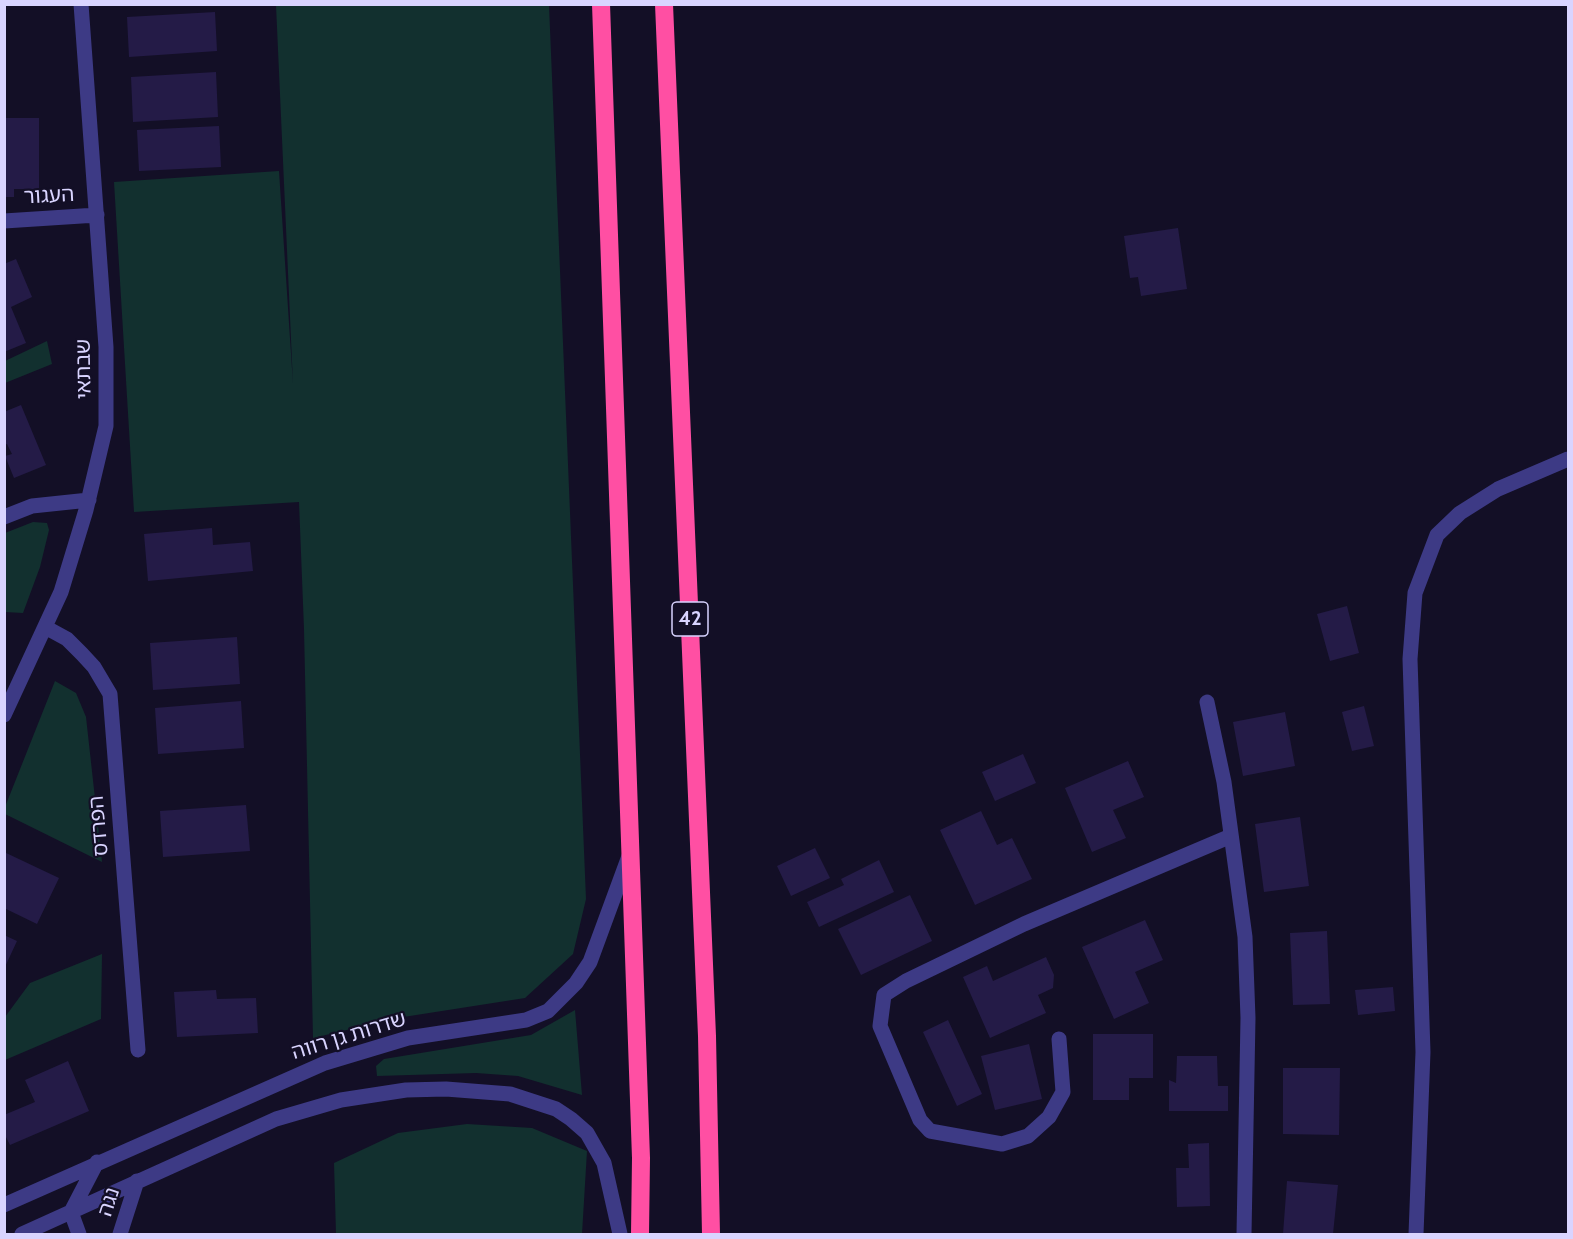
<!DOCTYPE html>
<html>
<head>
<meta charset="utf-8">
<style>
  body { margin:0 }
  #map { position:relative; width:1573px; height:1239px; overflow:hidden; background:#130f26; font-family:Cabin,sans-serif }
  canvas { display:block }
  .frame { position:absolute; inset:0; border:6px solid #d9d4ff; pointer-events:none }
</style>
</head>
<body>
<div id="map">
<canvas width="1573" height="1239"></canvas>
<div class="frame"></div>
</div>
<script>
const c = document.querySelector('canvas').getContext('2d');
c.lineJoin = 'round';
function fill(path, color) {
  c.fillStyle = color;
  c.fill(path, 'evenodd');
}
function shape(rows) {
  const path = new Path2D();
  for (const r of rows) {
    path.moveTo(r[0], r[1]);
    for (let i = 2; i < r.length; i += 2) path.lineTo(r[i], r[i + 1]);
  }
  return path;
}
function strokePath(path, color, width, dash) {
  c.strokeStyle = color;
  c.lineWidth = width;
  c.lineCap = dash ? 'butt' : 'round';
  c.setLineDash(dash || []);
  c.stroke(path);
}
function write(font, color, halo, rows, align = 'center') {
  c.font = font + ' Cabin,"Noto Sans Hebrew",sans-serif';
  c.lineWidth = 4.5;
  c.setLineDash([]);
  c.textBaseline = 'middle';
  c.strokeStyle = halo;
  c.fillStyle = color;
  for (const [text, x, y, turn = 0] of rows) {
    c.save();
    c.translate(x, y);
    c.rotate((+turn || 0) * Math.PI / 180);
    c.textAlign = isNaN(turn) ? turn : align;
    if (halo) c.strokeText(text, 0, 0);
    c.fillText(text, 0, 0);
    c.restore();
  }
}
const green = shape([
  [276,5,549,5,586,899,573,954,525,998,397,1018,313,1038,304,629,299,502,134,512,114,182,279,171,293,384],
  [47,341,52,364,5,383,5,361],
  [33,522,47,523,49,530,40,567,23,613,5,612,5,533],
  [55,681,76,693,86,717,102,862,5,814,5,807],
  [102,954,101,1019,5,1060,5,1017,30,983],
  [575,1010,582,1095,518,1076,476,1073,377,1076,376,1066,384,1059,531,1035],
  [467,1124,532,1128,587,1151,582,1234,336,1234,334,1163,398,1133]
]);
const building = shape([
  [215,12,217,51,129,57,127,17],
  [216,72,218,117,133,122,131,77],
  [4,118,39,118,39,189,14,189,14,197,4,197],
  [219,126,221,167,139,171,137,130],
  [1178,228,1187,289,1141,296,1138,277,1130,278,1124,236],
  [16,259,32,297,11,307,26,343,4,352,4,264],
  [21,405,46,465,14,478,5,456,12,454,7,444,4,445,4,412],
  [212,528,213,545,250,542,253,571,148,581,144,534],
  [1347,606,1359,653,1330,661,1317,614],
  [237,637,240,684,153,690,150,643],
  [241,701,244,748,158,754,155,708],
  [1364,706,1374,746,1352,751,1342,712],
  [1285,712,1295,766,1243,776,1233,722],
  [1023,754,1036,783,995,801,982,772],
  [1128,761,1144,797,1113,810,1126,838,1092,852,1065,788],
  [246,805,250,851,163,857,160,811],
  [981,811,997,845,1012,838,1032,879,975,905,940,830],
  [1300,817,1309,886,1264,892,1255,824],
  [815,848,830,878,791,896,777,866],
  [4,852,59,878,37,924,4,908],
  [879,860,894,892,819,927,807,902,844,885,841,879],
  [910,895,932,941,861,975,838,929],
  [1145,920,1163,960,1135,972,1149,1003,1114,1019,1082,947],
  [1327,931,1330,1004,1293,1005,1290,933],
  [4,935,17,941,4,969],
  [1046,957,1054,975,1053,988,1038,995,1046,1013,990,1038,963,977,987,966,993,981],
  [1393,987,1395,1011,1358,1015,1355,990],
  [216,990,217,999,256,998,258,1033,177,1037,174,992],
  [948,1020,982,1094,957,1106,923,1032],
  [1093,1034,1153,1034,1153,1078,1129,1078,1129,1100,1093,1100],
  [1029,1044,1042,1099,995,1110,981,1056],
  [1177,1056,1217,1056,1218,1086,1228,1086,1228,1111,1169,1111,1169,1080,1176,1083],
  [68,1061,89,1111,10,1145,4,1133,4,1115,35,1102,25,1080],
  [1283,1068,1340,1068,1339,1135,1283,1134],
  [1209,1143,1210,1206,1177,1207,1176,1168,1189,1168,1188,1144],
  [1287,1181,1338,1185,1333,1234,1283,1234]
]);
const minor = shape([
  [4,221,97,215],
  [4,517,32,506,89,500],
  [45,627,67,639,82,654,94,667,110,694,138,1050],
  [1207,702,1224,782,1245,937,1248,1018,1244,1234],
  [4,715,61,592,86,510,106,426,106,347,81,4],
  [1059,1039,1063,1092,1049,1117,1028,1136,1002,1144,930,1131,920,1120,880,1026,884,995,906,981,1024,924,1231,836],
  [4,1205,325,1063,408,1038,526,1020,548,1011,576,983,590,962,629,856],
  [22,1234,276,1119,341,1100,406,1090,446,1089,510,1094,556,1109,571,1119,587,1133,604,1163,620,1234],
  [79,1234,71,1212,97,1162],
  [120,1234,137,1181],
  [1416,1234,1423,1052,1410,659,1415,593,1437,535,1460,513,1498,489,1568,459]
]);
const highway = shape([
  [601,4,641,1158,640,1234],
  [664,4,707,1036,711,1234]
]);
const shields = [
  [690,619,36]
];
const shieldNames = [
  ["42",690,619]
];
const streetNames = [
  ["העגור",49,196,-3],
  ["שבתאי",84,369,-91],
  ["הפרדס",99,826,-95],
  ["שדרות גן רווה",349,1036,-17],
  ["נגה",109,1202,-72]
];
fill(green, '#12302f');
fill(building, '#241b47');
strokePath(minor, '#3d3a85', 15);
strokePath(highway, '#ff4fa3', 18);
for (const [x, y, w] of shields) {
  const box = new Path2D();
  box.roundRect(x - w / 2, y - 17, w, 34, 4.5);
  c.fillStyle = '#130f26';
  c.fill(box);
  strokePath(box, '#d9d4ff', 1.5);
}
write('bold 20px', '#d9d4ff', null, shieldNames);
write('21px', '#d9d4ff', '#130f26', streetNames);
</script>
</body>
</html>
